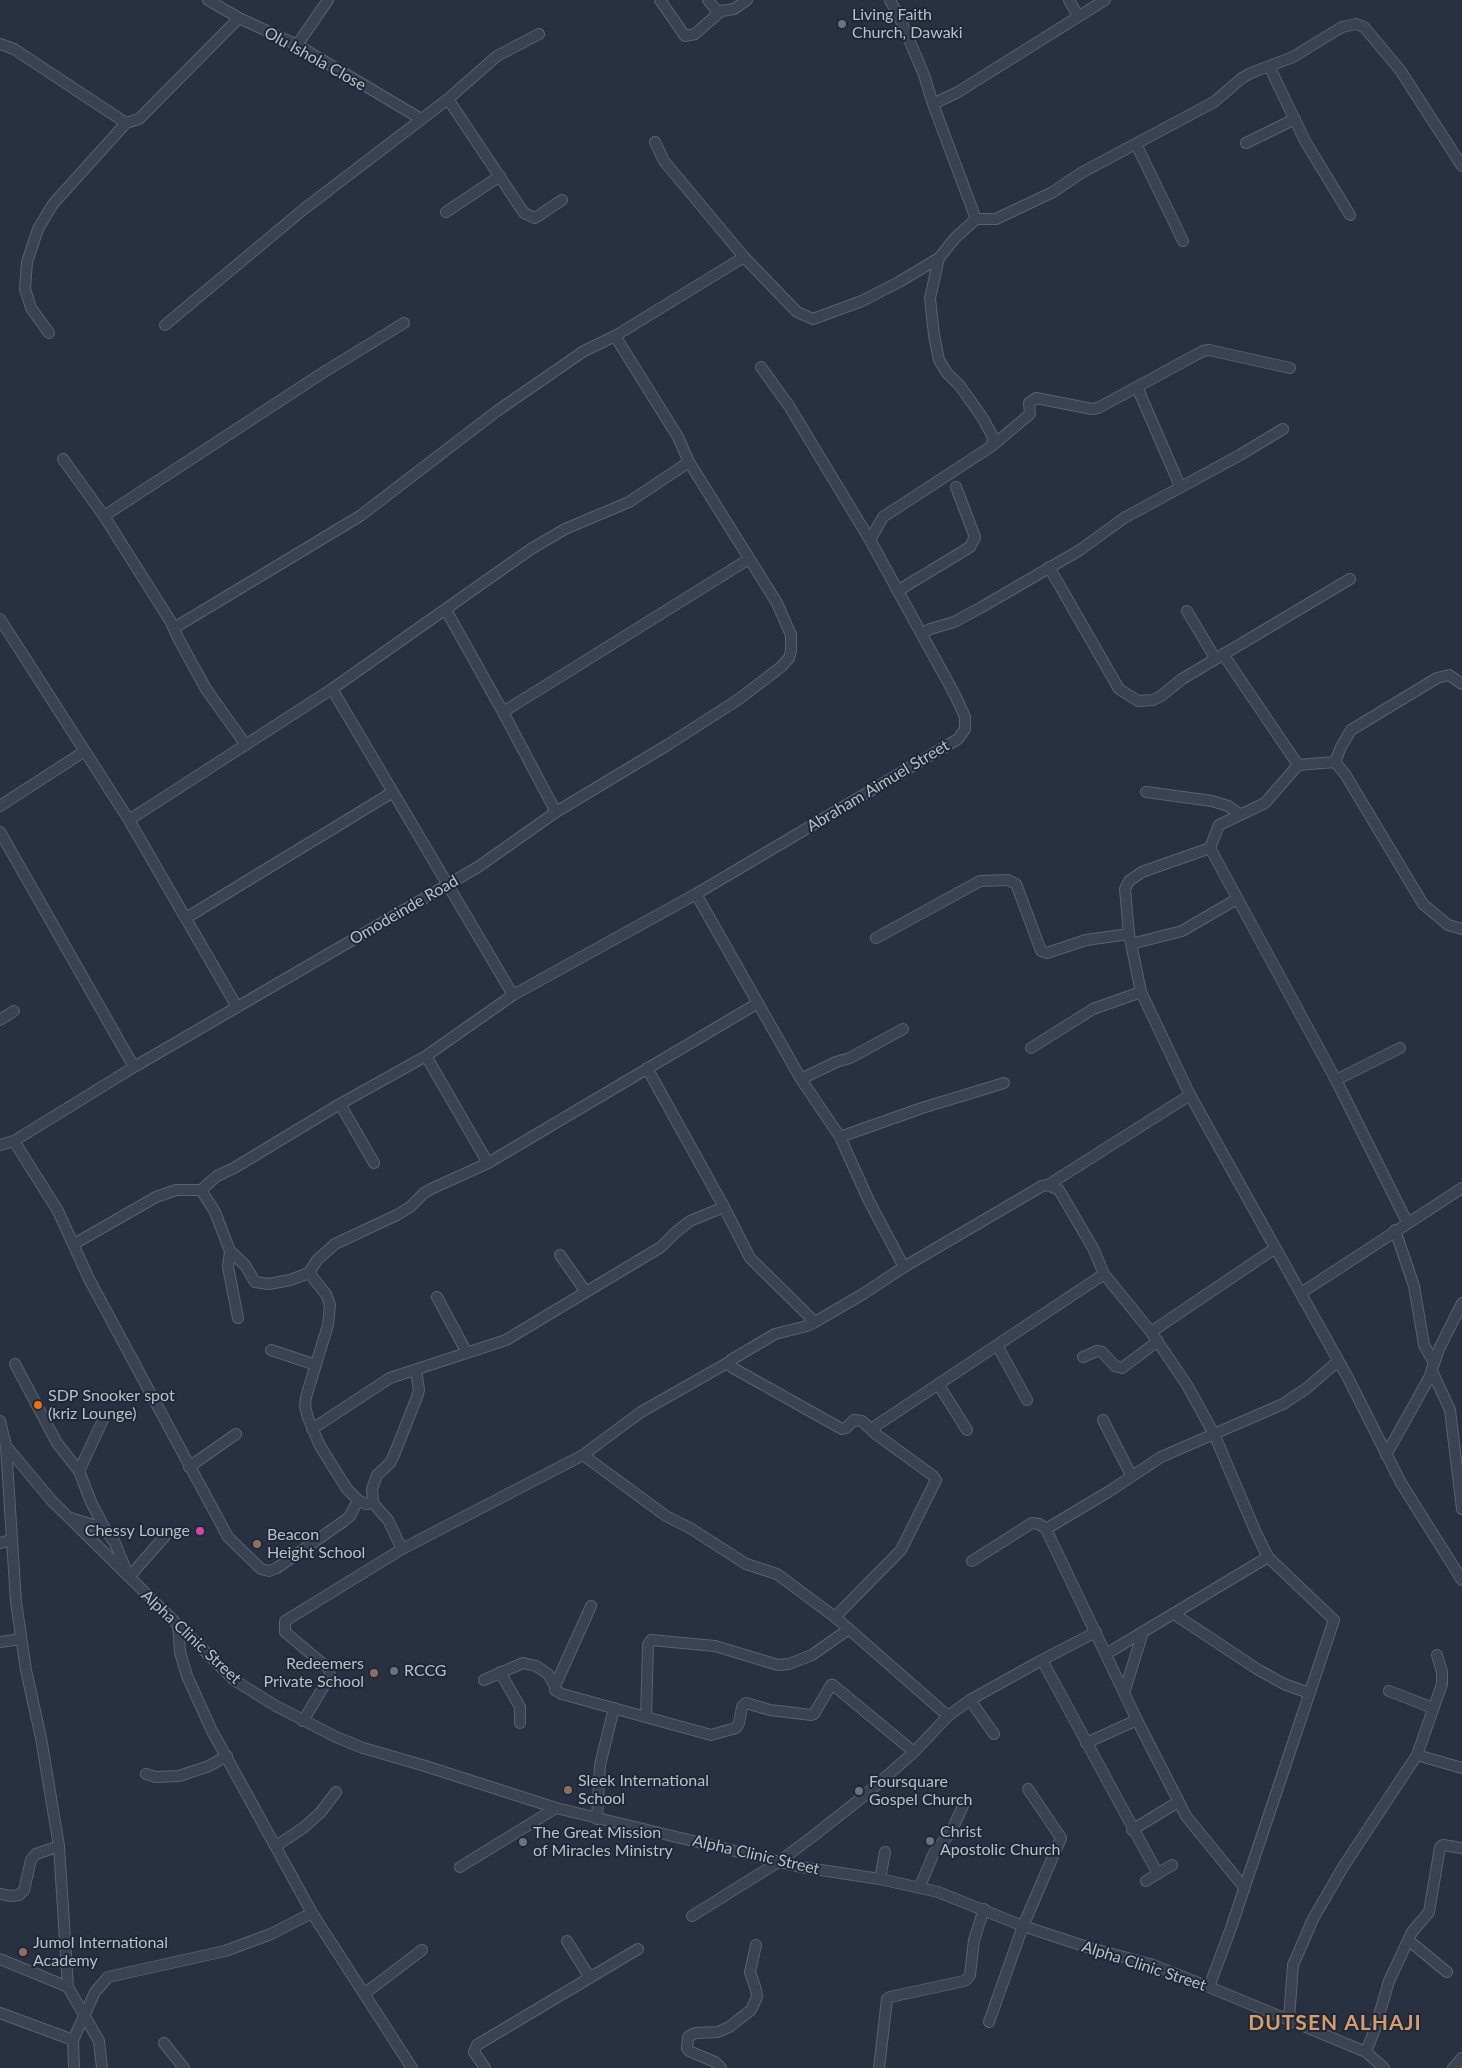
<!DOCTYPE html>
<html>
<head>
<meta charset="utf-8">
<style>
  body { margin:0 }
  canvas { display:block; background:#273142 }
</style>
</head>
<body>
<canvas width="1462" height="2068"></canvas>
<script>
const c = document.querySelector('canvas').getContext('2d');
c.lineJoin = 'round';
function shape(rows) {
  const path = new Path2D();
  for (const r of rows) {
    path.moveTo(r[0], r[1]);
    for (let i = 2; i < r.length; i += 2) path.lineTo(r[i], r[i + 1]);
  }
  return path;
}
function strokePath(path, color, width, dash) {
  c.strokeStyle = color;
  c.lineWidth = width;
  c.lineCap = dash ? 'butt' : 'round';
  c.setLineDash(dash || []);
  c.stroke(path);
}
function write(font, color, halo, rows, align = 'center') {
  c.font = font + ' Lato,sans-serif';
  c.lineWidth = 4;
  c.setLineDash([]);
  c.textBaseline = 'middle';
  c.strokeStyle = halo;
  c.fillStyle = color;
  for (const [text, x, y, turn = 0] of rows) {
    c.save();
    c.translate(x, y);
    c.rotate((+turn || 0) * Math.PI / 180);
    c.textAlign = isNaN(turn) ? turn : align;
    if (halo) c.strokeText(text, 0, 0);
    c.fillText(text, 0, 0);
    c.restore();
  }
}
const minor = shape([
  [208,0,239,18,297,45,421,119],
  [660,0,685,36,695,34,721,11],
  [708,0,715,9,721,11,734,9,747,0],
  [890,0,902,23,924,75,933,104,976,219],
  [1069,0,1078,16],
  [0,44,14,49,126,123],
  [297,45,328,0],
  [1269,66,1305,141,1350,215],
  [448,99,524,213,535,218,562,200],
  [933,104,958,92,1105,0],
  [655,142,664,161,744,257,797,312,813,319,862,301,899,282,939,258],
  [1246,143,1295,119],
  [1136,144,1183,241],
  [446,212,500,176],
  [165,325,304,209,448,99,497,56,539,34],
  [49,333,31,308,25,289,27,262,38,229,53,204,126,123,139,119,239,18],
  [615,336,744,257],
  [1137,387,1180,486],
  [992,446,993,437,982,417,960,386,947,373,939,360,934,335,930,298,939,258,955,238,976,219,996,219,1053,192,1081,173,1214,102,1242,78,1251,73,1293,57,1342,27,1356,24,1364,27,1400,70,1462,166],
  [63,459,104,516,171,622,178,638,206,689,246,745],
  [104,516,324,372,404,323],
  [870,540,883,517,992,446,1030,414,1029,403,1036,398,1092,409,1098,408,1203,351,1209,350,1290,368],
  [1049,567,1119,689,1138,701,1153,700,1161,696,1182,679,1350,579],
  [899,590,970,547,975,537,956,487],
  [446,610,503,712,556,812],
  [1187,611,1215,658],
  [0,619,129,820,237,1007],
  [922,634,930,629,954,622,980,608,1080,550,1124,518,1240,455,1283,429],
  [1223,654,1298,765,1335,762],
  [332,689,513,995],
  [503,712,749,559],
  [1335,762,1345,774,1423,904,1448,925,1462,929],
  [1335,762,1341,747,1351,730,1437,678,1449,675,1462,684],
  [1298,765,1265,803,1219,825,1210,848,1336,1080,1407,1222],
  [1146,792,1212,801,1228,806,1240,814],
  [0,806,85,751],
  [129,820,332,689,531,549,565,529,629,502,689,462],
  [0,832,134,1067],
  [1210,848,1142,872,1129,881,1125,889,1129,934,1141,992,1190,1095,1348,1378,1401,1483,1462,1580],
  [696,894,801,1079,840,1137,869,1201,904,1267],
  [186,918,393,792],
  [876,938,980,881,1008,880,1016,884,1018,889,1041,951,1047,953,1086,940,1129,934],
  [1131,944,1182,931,1237,899],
  [0,1020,14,1011],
  [1031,1048,1093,1009,1141,992],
  [426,1056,488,1163],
  [647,1068,724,1207],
  [801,1079,836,1062,850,1058,903,1029],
  [1336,1080,1400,1048],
  [340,1104,374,1163],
  [840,1137,922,1108,1004,1083],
  [14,1141,58,1211,89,1279,228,1537,261,1569,269,1571,277,1568,344,1521,350,1516,358,1500],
  [0,1145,14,1141,134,1067,478,867,556,812,669,744,739,699,782,666,789,658,791,651,791,635,777,603,689,462,678,437,615,336,584,351,497,411,360,516,174,628],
  [1048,1185,1059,1190,1093,1248,1104,1274,1151,1332,1187,1385,1214,1434,1257,1535,1268,1557,1334,1620,1231,1928,1209,1987],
  [201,1190,215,1212,230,1251,245,1265,255,1282,269,1284,290,1280,309,1273,317,1260,335,1244,397,1215,410,1207,424,1193,431,1189,488,1163,758,1003],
  [1395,1230,1414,1286,1424,1345,1434,1363],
  [74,1244,156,1197,176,1190,201,1190,217,1176,234,1168,340,1104,426,1056,513,995,696,894,958,739,965,729,965,717,955,695,870,540,789,406,761,367],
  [230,1251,228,1267,238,1318],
  [560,1255,586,1292],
  [309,1273,326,1294,330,1305,328,1325,306,1397,305,1406,308,1418,320,1446,347,1489,358,1500,366,1504,373,1503],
  [1301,1293,1462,1188],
  [437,1297,467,1353],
  [1151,1332,1274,1249],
  [997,1345,1027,1400],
  [271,1350,316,1365],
  [1083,1357,1097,1351,1102,1352,1115,1366,1122,1368,1158,1341],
  [15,1364,57,1443,79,1471,91,1502,105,1529,115,1543,129,1577,166,1535],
  [1432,1371,1450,1410,1462,1509],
  [938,1384,967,1430],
  [1103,1420,1131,1475],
  [0,1421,6,1446,52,1501,234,1680,276,1706,336,1737,363,1748,422,1765,556,1808,801,1867,880,1879,938,1892,1023,1926,1087,1947,1153,1965,1209,1987,1366,2052,1384,2068],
  [312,1429,390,1378,506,1340,661,1247,676,1232,690,1221,724,1207,750,1258,815,1322],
  [871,1429,1104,1274],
  [6,1446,16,1602,26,1670,41,1738,59,1846,68,1987,99,2041,102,2068],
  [583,1455,666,1516,690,1528,746,1564,777,1574,835,1617,948,1716],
  [1386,1455,1429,1378,1439,1349,1462,1303],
  [189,1467,236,1434],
  [79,1471,103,1420],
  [71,1518,105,1529],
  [1046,1529,1108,1492,1161,1457,1283,1404,1307,1388,1337,1362],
  [0,1543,11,1540],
  [402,1549,388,1520,373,1503,372,1489,377,1475,390,1463,394,1455,417,1397,419,1390,416,1370],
  [972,1561,1032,1523,1039,1524,1046,1529,1137,1720,1186,1816,1243,1886],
  [591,1606,555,1686,555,1690,562,1694,711,1735,736,1728,739,1723,742,1707,746,1703,770,1710,811,1715,814,1714,831,1685,833,1685,914,1752],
  [1174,1614,1257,1669,1284,1684,1309,1693],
  [835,1617,901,1550,936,1480,932,1475,877,1435,862,1421,854,1420,846,1428,842,1429,733,1368,730,1365,731,1360,775,1334,807,1326,815,1322,863,1294,904,1267,1042,1186,1048,1185,1190,1095],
  [178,1625,180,1652,187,1676,212,1731,312,1913,412,2068],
  [0,1642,21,1639],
  [1106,1654,1268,1557],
  [1042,1660,1158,1874],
  [500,1672,520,1707,520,1723],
  [484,1680,523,1663,536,1666,548,1674,555,1686],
  [1389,1691,1433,1708],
  [1124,1693,1143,1632],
  [970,1700,994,1734],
  [646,1717,648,1645,651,1640,715,1646,778,1665,789,1664,812,1655,849,1629],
  [303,1721,330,1676,329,1669,285,1632,285,1621,402,1549,583,1455,641,1412,729,1362],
  [1086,1743,1137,1720],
  [1417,1755,1462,1768],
  [146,1774,156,1777,179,1776,209,1766,227,1756],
  [597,1819,600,1765,614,1708],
  [1132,1830,1178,1802],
  [276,1846,303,1828,320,1813,336,1792],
  [460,1867,556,1808],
  [880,1879,885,1852],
  [1146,1881,1172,1865],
  [920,1886,934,1853,951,1832,963,1806],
  [0,1894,11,1896,19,1895,24,1890,31,1860,36,1854,59,1846],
  [692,1916,780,1861,812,1837,864,1796,914,1752,948,1716,970,1700,1042,1660,1096,1632],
  [1408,1940,1447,1972],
  [567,1941,590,1978],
  [0,1959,68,1987],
  [364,1994,422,1950],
  [0,2013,73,2040,74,2068],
  [1289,2019,1293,1965,1313,1919,1343,1867,1417,1755,1442,1684,1442,1672,1437,1655],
  [989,2022,1023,1926,1061,1838,1028,1789],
  [73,2040,95,1992,108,1977,225,1951,271,1934,312,1913],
  [164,2043,184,2068],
  [1366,2052,1375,2029,1389,1981,1412,1932,1429,1912,1440,1847,1443,1845,1462,1848],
  [485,2068,474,2052,477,2045,638,1949],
  [721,2068,715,2062,689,2051,687,2048,688,2037,695,2033,718,2032,729,2027,751,2010,757,1997,756,1990,750,1972,756,1945],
  [879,2068,887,1999,890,1997,964,1981,967,1979,970,1975,974,1940,984,1909],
  [1453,2068,1462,2058]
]);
const markers = [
  [842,24,5,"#6b7280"],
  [38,1405,5,"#e8710a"],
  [200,1531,5,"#d1479c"],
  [257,1544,5,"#8d6e63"],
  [394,1671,5,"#6b7280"],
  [374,1673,5,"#8d6e63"],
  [568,1790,5,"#8d6e63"],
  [859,1791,5,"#6b7280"],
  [930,1841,5,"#6b7280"],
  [523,1842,5,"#6b7280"],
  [23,1952,5,"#8d6e63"]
];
const poiNames = [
  ["Living Faith",852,15],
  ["Church, Dawaki",852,33],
  ["SDP Snooker spot",48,1396],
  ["(kriz Lounge)",48,1414],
  ["Chessy Lounge",190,1531,"right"],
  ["Beacon",267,1535],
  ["Height School",267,1553],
  ["Redeemers",364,1664,"right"],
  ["Private School",364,1682,"right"],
  ["RCCG",404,1671],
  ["Sleek International",578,1781],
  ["School",578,1799],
  ["Foursquare",869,1782],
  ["Gospel Church",869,1800],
  ["Christ",940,1832],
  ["Apostolic Church",940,1850],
  ["The Great Mission",533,1833],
  ["of Miracles Ministry",533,1851],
  ["Jumol International",33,1943],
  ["Academy",33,1961]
];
const streetNames = [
  ["Olu Ishola Close",315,59,29],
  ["Abraham Aimuel Street",878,786,-31],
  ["Omodeinde Road",404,910,-30],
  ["Alpha Clinic Street",191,1637,43],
  ["Alpha Clinic Street",756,1855,13],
  ["Alpha Clinic Street",1144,1966,18]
];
const districtNames = [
  ["DUTSEN ALHAJI",1335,2023]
];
strokePath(minor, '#59616f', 12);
strokePath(minor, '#3b4352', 10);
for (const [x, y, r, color] of markers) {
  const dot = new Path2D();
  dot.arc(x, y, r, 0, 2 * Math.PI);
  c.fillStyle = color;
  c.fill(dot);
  strokePath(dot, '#202837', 2);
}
write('16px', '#b8bfcb', '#202837', poiNames, 'left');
write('16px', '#b8bfcb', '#202837', streetNames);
c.letterSpacing = '1px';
write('bold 21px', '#d59d6a', '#202837', districtNames);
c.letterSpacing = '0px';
</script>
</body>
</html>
